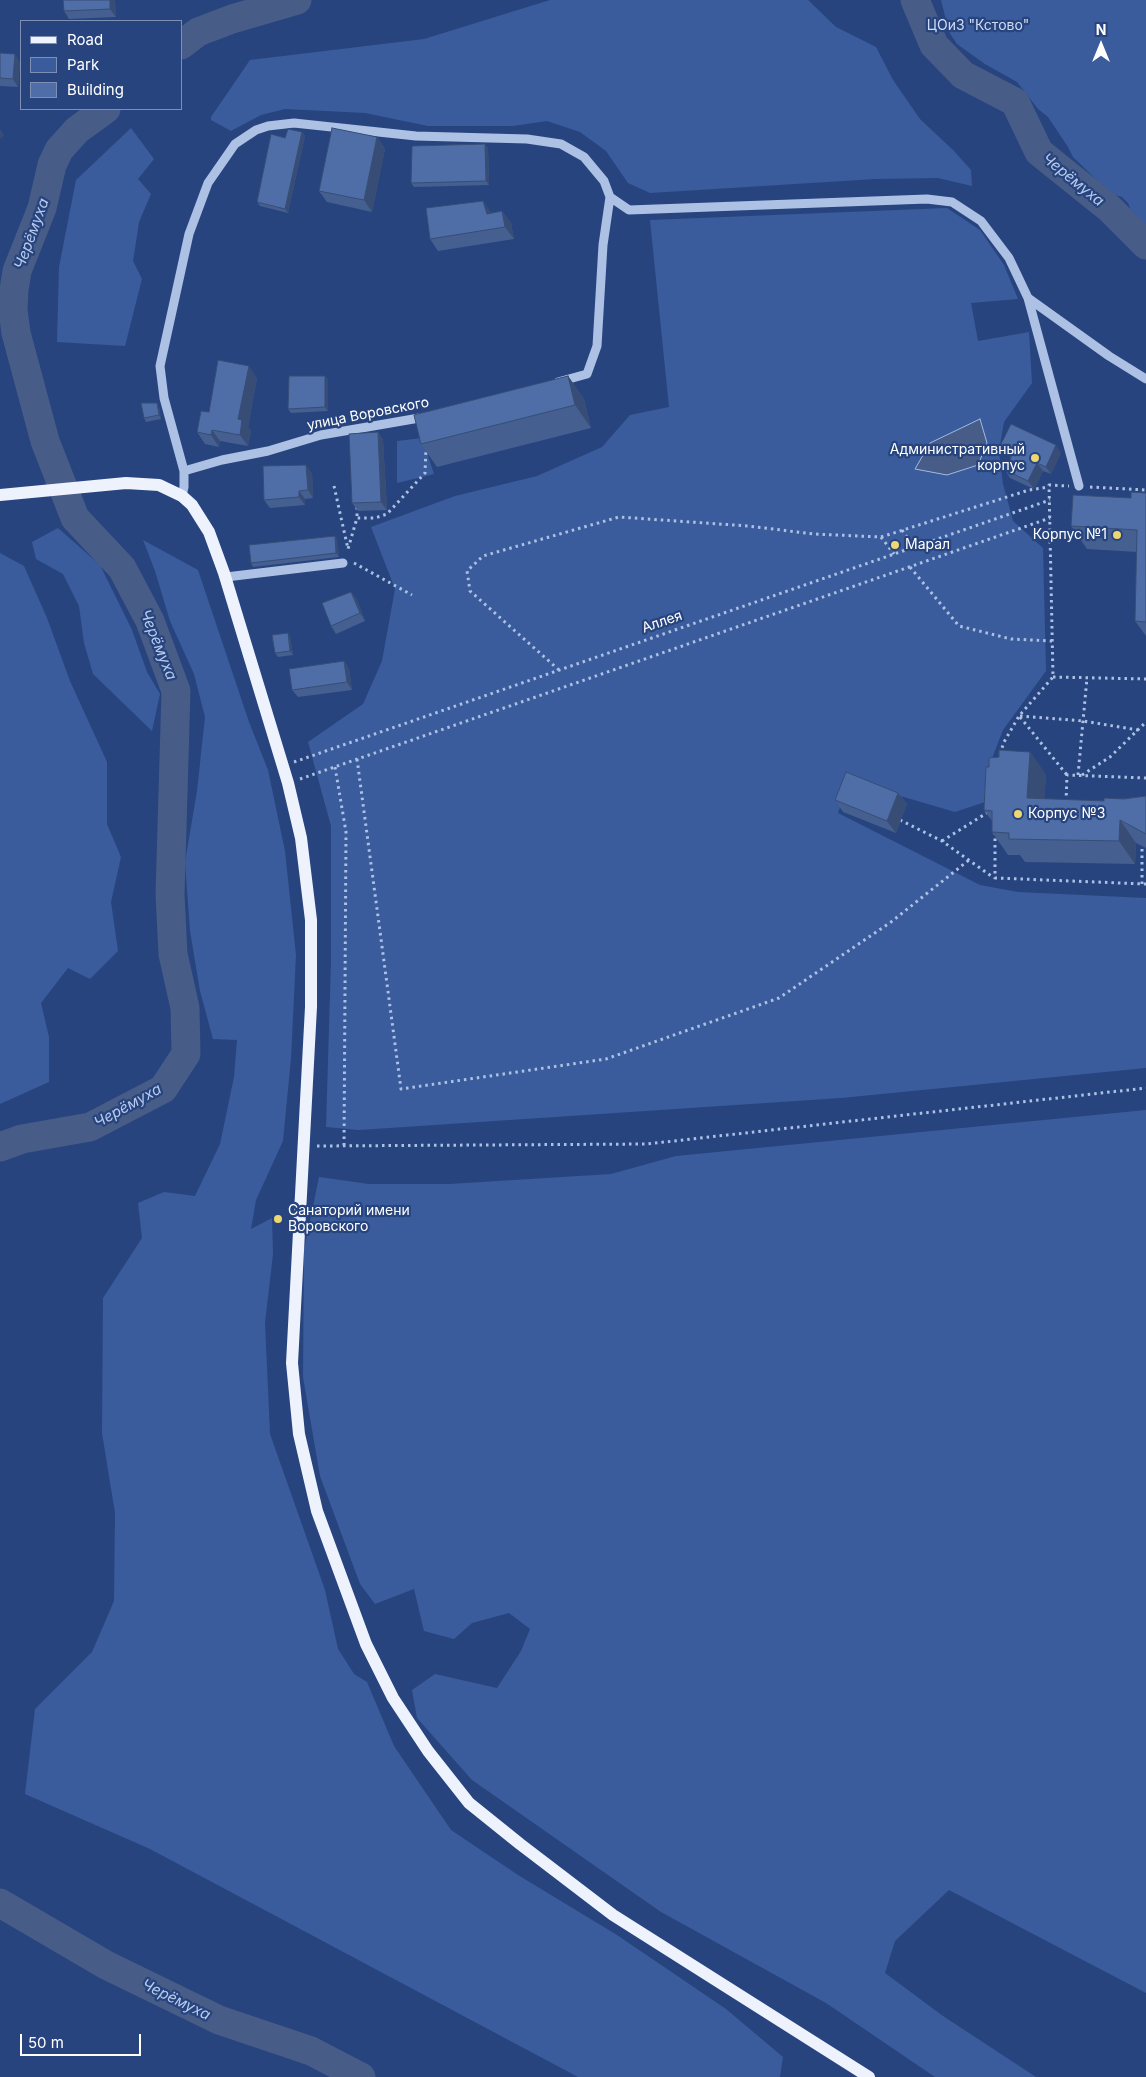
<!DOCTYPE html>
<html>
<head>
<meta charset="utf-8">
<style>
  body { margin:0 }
  #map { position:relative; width:1146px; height:2077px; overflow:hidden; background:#27447e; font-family:Inter,sans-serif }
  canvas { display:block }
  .legend { position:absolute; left:20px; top:20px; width:162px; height:90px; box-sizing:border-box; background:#27447e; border:1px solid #7d8fb2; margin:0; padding:6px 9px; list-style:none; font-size:15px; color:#fff }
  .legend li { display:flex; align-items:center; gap:10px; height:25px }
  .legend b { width:25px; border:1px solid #7d8fb2 }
  .north { position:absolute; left:1076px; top:20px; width:50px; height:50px; -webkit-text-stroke:4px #27447e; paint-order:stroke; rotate:0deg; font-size:14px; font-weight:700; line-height:20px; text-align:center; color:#fff }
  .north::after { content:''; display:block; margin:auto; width:18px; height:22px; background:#fff; clip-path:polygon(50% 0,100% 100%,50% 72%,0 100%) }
  .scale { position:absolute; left:20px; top:2034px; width:121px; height:22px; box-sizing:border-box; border:2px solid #fff; border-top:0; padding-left:6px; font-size:15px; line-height:18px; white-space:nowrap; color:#fff; -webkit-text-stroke:4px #27447e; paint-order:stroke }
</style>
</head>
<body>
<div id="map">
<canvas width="1146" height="2077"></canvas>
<ul class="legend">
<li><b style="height:6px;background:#edf2fd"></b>Road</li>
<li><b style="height:14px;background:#3a5c9c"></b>Park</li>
<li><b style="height:14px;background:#4f6ea7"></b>Building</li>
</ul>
<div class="north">N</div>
<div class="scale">50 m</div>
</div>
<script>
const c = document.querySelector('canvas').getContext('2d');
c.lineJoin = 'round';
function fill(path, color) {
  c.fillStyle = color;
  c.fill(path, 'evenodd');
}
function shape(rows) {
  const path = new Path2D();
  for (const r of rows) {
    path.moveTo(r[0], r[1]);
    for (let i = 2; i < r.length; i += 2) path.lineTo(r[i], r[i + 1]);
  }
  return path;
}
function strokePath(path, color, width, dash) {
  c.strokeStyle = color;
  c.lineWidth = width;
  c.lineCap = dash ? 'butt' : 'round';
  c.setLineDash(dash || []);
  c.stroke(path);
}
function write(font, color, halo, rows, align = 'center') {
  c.font = font + ' Inter,sans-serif';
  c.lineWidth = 4.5;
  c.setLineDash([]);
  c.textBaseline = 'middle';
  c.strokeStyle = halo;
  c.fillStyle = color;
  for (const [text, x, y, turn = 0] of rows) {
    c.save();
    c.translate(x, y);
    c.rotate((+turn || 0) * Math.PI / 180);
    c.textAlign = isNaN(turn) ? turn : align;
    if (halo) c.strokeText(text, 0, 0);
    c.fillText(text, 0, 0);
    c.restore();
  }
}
const green = shape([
  [550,0,808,0,836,27,876,47,893,80,920,119,954,151,971,170,972,186,938,178,875,179,650,193,628,183,606,151,580,132,547,121,513,126,428,126,365,113,285,109,261,115,231,131,211,120,211,117,250,60,424,39],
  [941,0,1146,0,1146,231,1134,218,1128,203,1122,197,1111,194,1073,157,1068,147,1048,117,1038,109,1017,82,985,64,957,44,949,32],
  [131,128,154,159,138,179,151,194,139,222,133,261,142,279,125,346,57,342,59,267,76,180],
  [947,208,980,230,1004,265,1018,299,971,303,978,341,1029,332,1032,383,1004,422,999,451,1003,484,1013,521,1043,548,1046,671,1003,730,991,761,991,800,955,812,849,781,838,813,980,885,1018,892,1146,898,1146,1068,841,1098,359,1130,326,1127,331,962,331,826,308,742,363,704,382,661,395,589,371,527,455,496,537,476,602,447,630,415,669,407,650,220],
  [422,438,434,474,397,483,397,441],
  [58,528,100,565,132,630,147,672,160,694,152,731,93,674,84,643,79,606,63,574,36,559,32,542],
  [143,540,198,570,249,722,268,770,285,851,296,955,291,1058,283,1141,256,1200,251,1229,272,1218,273,1254,265,1323,270,1434,325,1590,338,1649,354,1674,367,1682,394,1746,451,1830,518,1875,617,1935,726,2009,783,2057,780,2077,578,2077,150,1849,25,1794,35,1709,92,1652,114,1601,115,1513,102,1433,103,1298,142,1238,138,1203,164,1192,195,1196,220,1144,234,1077,237,1040,213,1039,200,991,190,931,185,862,197,791,205,717,194,674,170,621,155,571],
  [0,553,24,566,47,618,70,681,107,762,107,824,121,857,111,902,118,951,90,979,68,968,41,1003,49,1037,49,1082,0,1104],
  [1146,1110,1146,1993,949,1890,895,1941,885,1973,943,2016,1036,2077,935,2077,826,2003,661,1912,472,1780,417,1718,412,1690,435,1674,497,1688,521,1651,530,1629,509,1613,472,1623,454,1639,424,1631,414,1589,375,1604,360,1584,320,1476,303,1377,304,1250,319,1177,369,1184,449,1184,611,1174,676,1156]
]);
const water = shape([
  [980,419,987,443,978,465,947,475,915,469,930,443,980,419]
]);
const river = shape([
  [915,0,934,45,963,75,1015,102,1039,152,1110,209,1146,245],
  [181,45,198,32,232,19,297,0],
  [0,1147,22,1139,90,1127,163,1089,186,1054,185,1008,173,954,170,894,176,691,150,621,122,568,75,518,45,441,16,333,13,310,14,290,17,271,42,208,52,165,59,150,77,130,106,109],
  [0,1903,106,1965,219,2020,311,2051,361,2077]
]);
const path = shape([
  [334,486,348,549,357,518,375,518,387,514,425,473,426,448],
  [1090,487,1146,490],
  [357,507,357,518],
  [902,530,914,547],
  [881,537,894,554],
  [354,563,412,595],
  [910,567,959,626,1011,639,1052,641],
  [559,670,470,591,467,571,483,556,619,517,748,526,814,534,881,537,1029,490,1049,487],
  [1053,677,1146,679],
  [1020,716,1083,721,1138,730],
  [1020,717,1067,775],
  [1000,754,1004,742,1019,716,1053,677,1049,485,1069,486],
  [357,759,401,1089,606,1059,779,998,891,922,969,860],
  [294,762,1050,500],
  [335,767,346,832,344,1146],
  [1078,775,1087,678],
  [1082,775,1110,757,1146,722],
  [300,779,1050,518],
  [1066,802,1067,775,1146,778],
  [900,820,942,841,994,878],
  [995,832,995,878,1146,884],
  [942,841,990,811],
  [1142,884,1142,842],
  [317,1146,647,1144,1146,1088]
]);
const minor = shape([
  [1028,298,1109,356,1146,379],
  [558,382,587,374,597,346,603,245,610,197],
  [184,471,222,460,268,451,321,435,425,417],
  [182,496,184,487,184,471,164,398,160,366,189,234,208,183,235,144,256,130,268,126,294,123,416,136,527,139,561,144,584,157,604,181,610,197,629,210,927,199,952,202,981,221,1009,258,1028,298,1079,486],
  [226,577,343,563]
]);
const major = shape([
  [0,495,126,483,159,485,182,496,192,505,209,532,224,573,288,783,301,838,311,920,311,1007,292,1363,299,1434,317,1511,366,1644,393,1698,428,1751,469,1803,520,1844,613,1915,869,2077]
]);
const wall = shape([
  [115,0,116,17,69,19,64,11],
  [0,53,20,62,18,87,0,86],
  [302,132,305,136,288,213,260,206,257,202,285,138],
  [377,137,385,149,372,212,327,202,319,191],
  [485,144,488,148,489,185,414,187,411,183],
  [502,211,511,223,514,239,438,251,430,239,492,213],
  [325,376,328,380,328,411,291,413,288,409],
  [568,376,584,399,591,428,437,467,421,444],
  [257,378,248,427,251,431,248,446,220,441,219,447,205,444,197,432,209,412],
  [159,407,161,419,146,422,144,418],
  [378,432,383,440,387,510,358,511,352,503],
  [1000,446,1061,453,1051,474,1043,471,1034,489,1010,478,1005,470,1011,457,1005,454],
  [312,473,313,498,305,499,305,505,270,508,264,500],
  [1146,493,1146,636,1135,621,1137,552,1087,549,1071,526,1131,498],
  [335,536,337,540,339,557,253,567,251,563],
  [351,592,357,600,365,621,336,634,331,626],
  [290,637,293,655,278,657,275,653],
  [344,661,349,669,352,690,298,697,292,690],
  [1030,752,1046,775,1044,799,1104,801,1146,796,1146,848,1136,843,1135,864,1025,862,1020,855,1008,855,992,832,992,821,984,810,999,757],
  [898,793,907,804,896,833,843,812,835,800]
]);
const shadedWall = shape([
  [110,0,115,0,116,17,110,9],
  [15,54,20,62,18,87,13,79],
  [0,129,4,135,0,139],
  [302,132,305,136,288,213,285,209],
  [377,137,385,149,372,212,364,200],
  [485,144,488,148,489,185,486,181],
  [483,201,491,212,495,226,487,214],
  [502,211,511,223,514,239,505,227],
  [249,366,257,378,248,427,251,431,248,446,240,435,238,419],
  [325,376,328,380,328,411,325,407],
  [568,376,584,399,591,428,575,405],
  [157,403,159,407,161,419,159,415],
  [212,430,220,441,219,447,211,435],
  [378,432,383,440,387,510,381,502],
  [1056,445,1061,453,1051,474,1046,467],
  [1037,463,1043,471,1034,489,1028,481],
  [306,465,312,473,313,498,308,490],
  [299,491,305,499,305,505,299,497],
  [335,536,337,540,339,557,336,553],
  [351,592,357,600,365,621,360,613],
  [288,633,290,637,293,655,290,651],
  [344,661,349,669,352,690,347,682],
  [1030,752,1046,775,1043,821,1027,798],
  [898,793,907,804,896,833,887,821],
  [1120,820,1136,843,1135,864,1119,841]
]);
const building = shape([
  [63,0,110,0,110,9,64,11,63,0],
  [0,53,15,54,13,79,0,78,0,53],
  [332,128,377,137,364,200,319,191,332,128],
  [288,129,302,132,285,209,257,202,271,134,285,138,288,129],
  [485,144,486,181,411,183,412,146,485,144],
  [483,201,487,214,502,211,505,227,430,239,426,208,483,201],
  [218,360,249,366,238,419,242,420,240,435,212,430,211,435,197,432,201,411,209,412,218,360],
  [289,376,325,376,325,407,288,409,289,376],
  [568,376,575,405,421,444,414,415,568,376],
  [141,403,157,403,159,415,144,418,141,403],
  [1011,424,1056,445,1046,467,1037,463,1028,481,1005,470,1013,453,1000,446,1011,424],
  [378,432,381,502,352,503,349,434,378,432],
  [306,465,308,490,299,491,299,497,264,500,263,466,306,465],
  [1131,492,1146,493,1146,622,1135,621,1137,530,1071,526,1073,495,1131,498,1131,492],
  [335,536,336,553,251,563,249,545,335,536],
  [351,592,360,613,331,626,322,603,351,592],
  [288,633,290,651,275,653,272,635,288,633],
  [344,661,347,682,292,690,289,669,344,661],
  [999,750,1030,752,1027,798,1104,801,1104,798,1124,799,1146,796,1146,834,1120,820,1119,841,1009,839,1009,833,992,832,992,811,984,810,986,767,989,767,989,758,999,757,999,750],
  [846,772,898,793,887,821,835,800,846,772]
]);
const markers = [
  [1035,458,5,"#eed672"],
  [1117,535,5,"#eed672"],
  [895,545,5,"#eed672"],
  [1018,814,5,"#eed672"],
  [278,1219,5,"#eed672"]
];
const parkNames = [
  ["ЦОиЗ \"Кстово\"",978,26]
];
const streetNames = [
  ["улица Воровского",368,414,-11],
  ["Аллея",662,622,-19]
];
const poiNames = [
  ["Административный",1025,450,"right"],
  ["корпус",1025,466,"right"],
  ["Корпус №1",1107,535,"right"],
  ["Марал",905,545],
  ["Корпус №3",1028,814],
  ["Санаторий имени",288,1211],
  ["Воровского",288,1227]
];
const waterNames = [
  ["Черёмуха",1073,180,39],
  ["Черёмуха",32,234,-70],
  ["Черёмуха",158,645,68],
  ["Черёмуха",128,1106,-29],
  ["Черёмуха",176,2000,26]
];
fill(green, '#3a5c9c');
fill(water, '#475c87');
strokePath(water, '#a1bae6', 1);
strokePath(river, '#475c87', 29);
strokePath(path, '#adc1e5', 3, [2.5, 4]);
strokePath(minor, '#adc1e5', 9);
strokePath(major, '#edf2fd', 12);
fill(wall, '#445f90');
fill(shadedWall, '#374d75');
fill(building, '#4f6ea7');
strokePath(building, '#374d75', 1);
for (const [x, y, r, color] of markers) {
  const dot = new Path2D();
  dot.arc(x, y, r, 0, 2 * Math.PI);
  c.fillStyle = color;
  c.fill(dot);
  strokePath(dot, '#27447e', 2);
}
write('14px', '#cfdcf4', '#27447e', parkNames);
write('14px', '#fff', '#27447e', streetNames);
write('14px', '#fff', '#27447e', poiNames, 'left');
write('italic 15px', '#b8cbed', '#27447e', waterNames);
</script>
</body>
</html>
